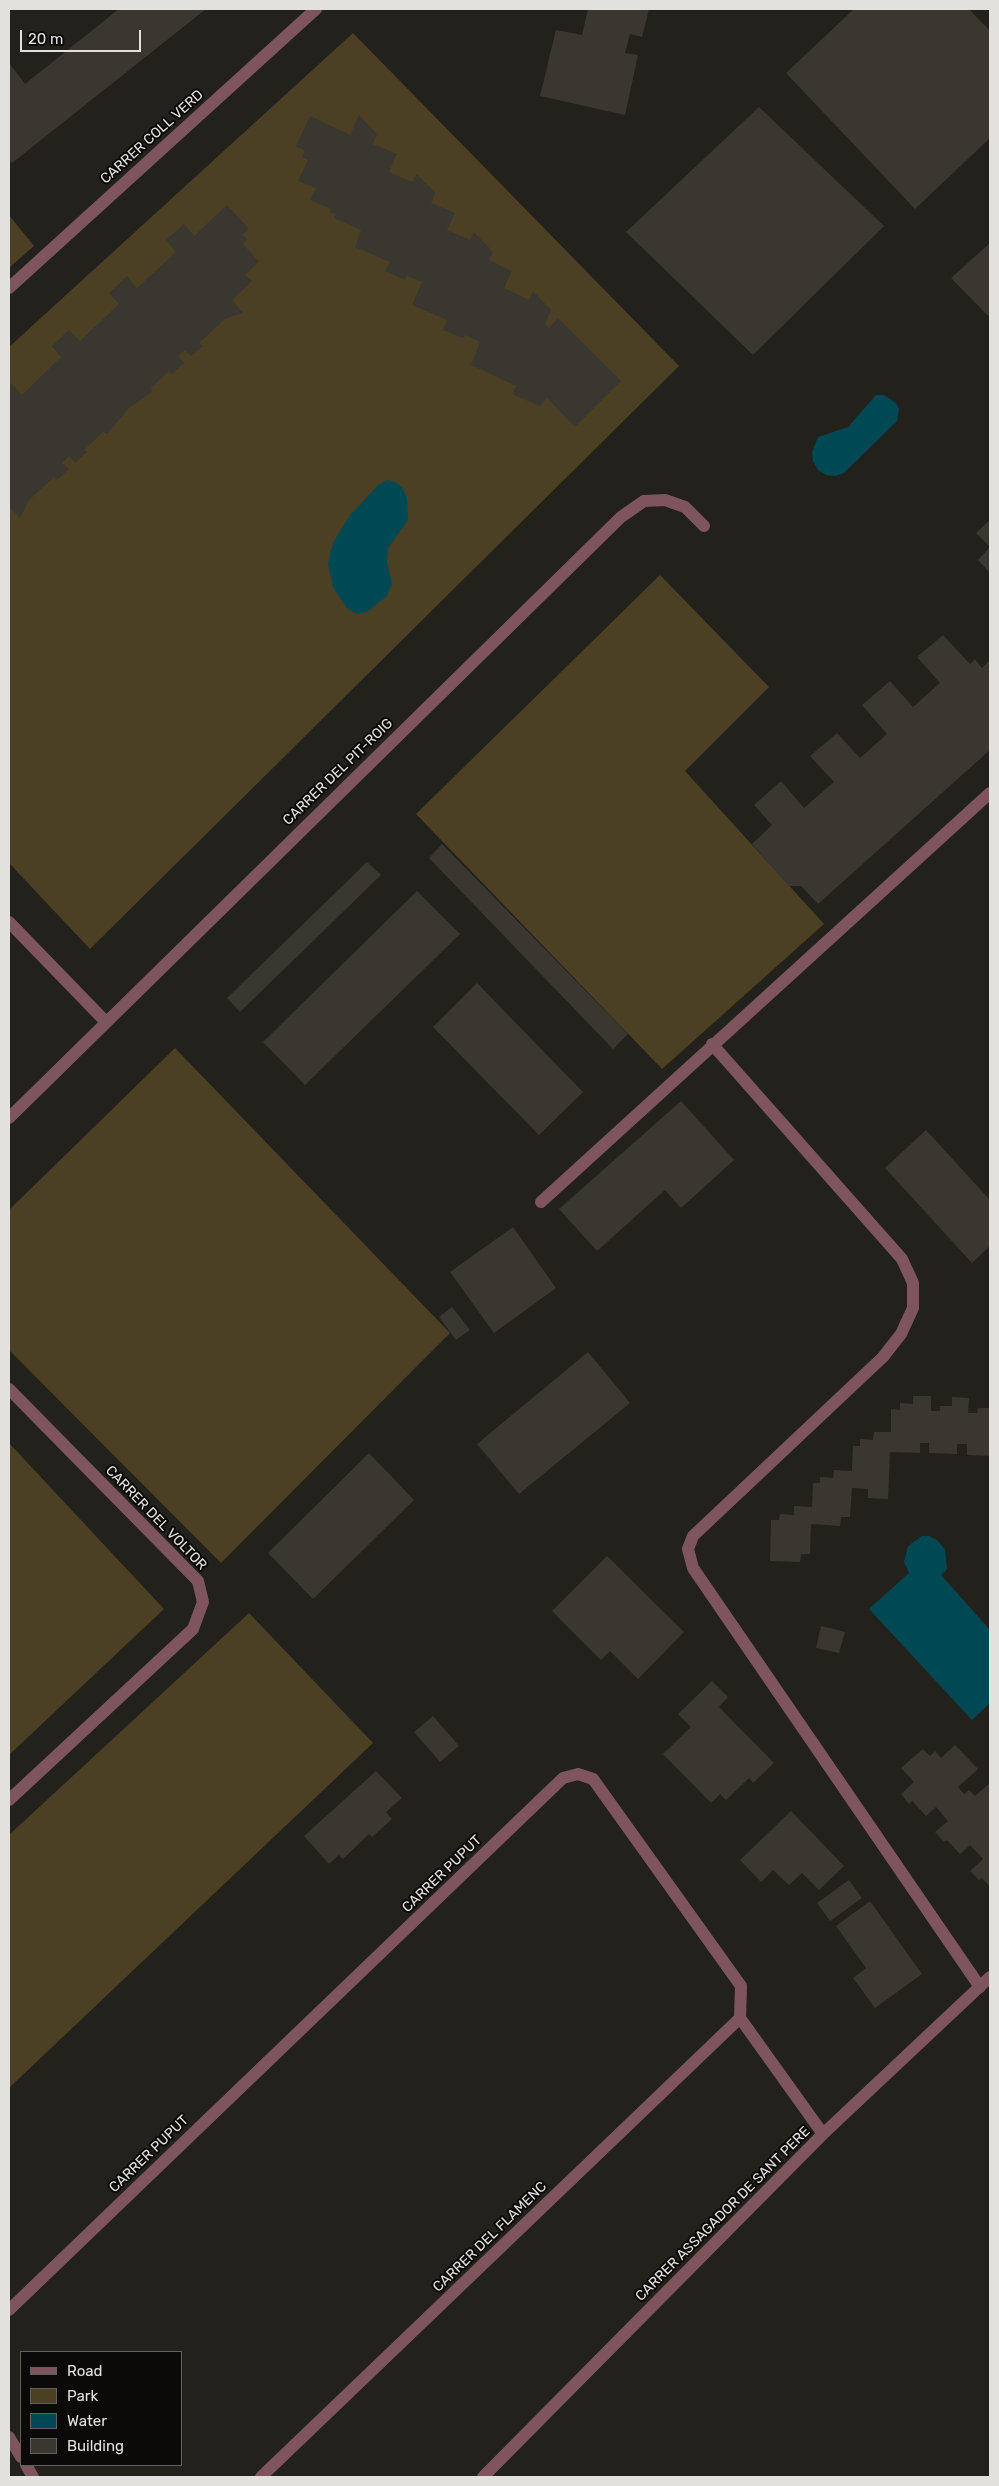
<!DOCTYPE html>
<html>
<head>
<meta charset="utf-8">
<style>
  body { margin:0 }
  #map { position:relative; width:999px; height:2486px; overflow:hidden; background:#23211b; font-family:Rubik,sans-serif }
  canvas { display:block }
  .frame { position:absolute; inset:0; border:10px solid #e3e1de; pointer-events:none }
  .legend { position:absolute; left:20px; top:2351px; width:162px; height:115px; box-sizing:border-box; background:#0c0a08; border:1px solid #62605e; margin:0; padding:6px 9px; list-style:none; font-size:15px; color:#e3e1de }
  .legend li { display:flex; align-items:center; gap:10px; height:25px }
  .legend b { width:25px; border:1px solid #62605e }
  .scale { position:absolute; left:20px; top:30px; width:121px; height:22px; box-sizing:border-box; border:2px solid #e3e1de; border-top:0; padding-left:6px; font-size:15px; line-height:18px; white-space:nowrap; color:#e3e1de; -webkit-text-stroke:4px #0c0a08; paint-order:stroke }
</style>
</head>
<body>
<div id="map">
<canvas width="999" height="2486"></canvas>
<div class="frame"></div>
<ul class="legend">
<li><b style="height:6px;background:#7e555d"></b>Road</li>
<li><b style="height:14px;background:#4b4024"></b>Park</li>
<li><b style="height:14px;background:#004954"></b>Water</li>
<li><b style="height:14px;background:#3a3731"></b>Building</li>
</ul>
<div class="scale">20 m</div>
</div>
<script>
const c = document.querySelector('canvas').getContext('2d');
c.lineJoin = 'round';
function fill(path, color) {
  c.fillStyle = color;
  c.fill(path, 'evenodd');
}
function shape(rows) {
  const path = new Path2D();
  for (const r of rows) {
    path.moveTo(r[0], r[1]);
    for (let i = 2; i < r.length; i += 2) path.lineTo(r[i], r[i + 1]);
  }
  return path;
}
function strokePath(path, color, width, dash) {
  c.strokeStyle = color;
  c.lineWidth = width;
  c.lineCap = dash ? 'butt' : 'round';
  c.setLineDash(dash || []);
  c.stroke(path);
}
function write(font, color, halo, rows, align = 'center') {
  c.font = font + ' Rubik,sans-serif';
  c.lineWidth = 4;
  c.setLineDash([]);
  c.textBaseline = 'middle';
  c.strokeStyle = halo;
  c.fillStyle = color;
  for (const [text, x, y, turn = 0] of rows) {
    c.save();
    c.translate(x, y);
    c.rotate((+turn || 0) * Math.PI / 180);
    c.textAlign = isNaN(turn) ? turn : align;
    if (halo) c.strokeText(text, 0, 0);
    c.fillText(text, 0, 0);
    c.restore();
  }
}
const green = shape([
  [353,33,679,366,90,949,9,863,9,347],
  [9,215,34,246,9,268],
  [660,575,769,687,685,771,824,924,662,1069,416,814],
  [175,1048,450,1333,221,1563,9,1350,9,1210],
  [9,1443,164,1609,9,1755],
  [249,1613,373,1743,9,2088,9,1835]
]);
const water = shape([
  [876,395,884,395,896,403,899,409,897,421,844,473,835,476,826,475,818,470,813,461,812,452,818,437,848,427],
  [387,480,395,482,403,488,407,498,408,520,388,548,387,561,392,584,387,596,367,612,357,614,347,608,333,588,328,564,330,553,334,541,350,515,378,485],
  [922,1536,929,1536,937,1540,945,1549,947,1569,941,1575,990,1630,990,1703,972,1720,869,1609,909,1573,904,1562,908,1546]
]);
const building = shape([
  [119,9,206,9,12,163,9,160,9,63,25,84],
  [588,9,649,9,642,37,630,34,625,53,638,55,625,115,540,96,556,30,582,35],
  [854,9,969,9,990,31,990,138,915,209,786,73],
  [759,107,884,226,753,355,626,232],
  [359,115,377,134,373,144,397,154,389,172,412,182,417,174,435,193,431,203,455,213,447,230,470,240,474,232,493,252,489,260,512,271,504,288,529,300,533,291,551,310,545,324,549,328,558,318,621,381,575,427,547,398,540,406,512,394,516,386,471,365,480,342,465,335,463,338,443,330,447,320,412,305,422,282,407,276,405,280,385,271,390,262,355,247,361,230,334,218,336,214,329,212,331,209,310,200,316,188,298,181,308,160,302,157,305,151,296,146,310,116,350,135],
  [227,205,249,229,242,235,247,240,243,244,259,262,245,275,252,281,232,300,243,313,225,319,199,343,203,346,191,356,185,350,178,356,184,363,172,374,169,371,151,388,152,392,129,408,107,434,103,432,84,450,87,452,75,463,69,456,62,463,69,469,57,480,54,477,29,500,20,518,9,506,9,385,11,383,22,395,61,357,52,346,69,330,80,341,119,304,109,293,127,276,137,288,176,252,166,240,184,224,194,236],
  [990,243,990,314,988,316,951,278],
  [990,520,990,573,978,560,990,547,976,533],
  [943,635,970,664,975,659,982,668,990,660,990,750,818,904,801,886,789,886,752,844,772,825,754,805,781,781,804,808,834,782,810,756,837,733,860,758,887,734,862,705,890,681,913,707,940,683,917,657],
  [442,844,628,1034,613,1049,429,858],
  [367,862,381,875,240,1012,227,998],
  [417,891,460,934,305,1085,263,1042],
  [477,983,583,1092,539,1135,433,1027],
  [681,1101,734,1160,681,1208,665,1190,597,1251,559,1209],
  [926,1130,990,1200,990,1246,972,1263,885,1168],
  [513,1227,556,1288,494,1333,450,1272],
  [452,1307,470,1330,456,1340,439,1317],
  [588,1352,630,1403,519,1494,477,1444],
  [913,1396,931,1396,931,1411,940,1411,940,1406,952,1406,952,1397,969,1398,968,1413,977,1413,978,1408,990,1408,990,1456,967,1455,967,1444,957,1444,957,1454,929,1453,929,1443,920,1443,920,1453,890,1452,888,1499,868,1498,868,1489,852,1488,850,1517,841,1517,840,1526,811,1524,810,1554,801,1554,800,1562,770,1561,771,1520,779,1520,780,1514,794,1515,794,1506,812,1507,813,1483,820,1483,820,1477,833,1478,834,1470,852,1471,853,1446,860,1446,860,1439,873,1440,874,1432,891,1432,891,1409,900,1410,900,1403,913,1404],
  [369,1453,414,1500,313,1599,268,1553],
  [607,1556,684,1632,638,1679,610,1651,601,1660,552,1611],
  [821,1626,845,1632,839,1653,816,1648],
  [712,1681,728,1697,719,1707,774,1763,753,1783,749,1778,726,1800,720,1794,711,1803,663,1754,691,1727,678,1714],
  [433,1716,459,1746,440,1762,414,1732],
  [955,1745,978,1769,958,1787,964,1794,969,1790,975,1796,990,1783,990,1887,982,1878,979,1880,970,1871,983,1859,970,1845,960,1854,947,1840,944,1842,935,1832,948,1821,936,1807,926,1816,912,1801,909,1804,901,1794,914,1782,901,1768,923,1749,930,1756,935,1751,941,1758],
  [376,1771,402,1798,386,1812,392,1819,372,1837,369,1834,343,1859,339,1855,329,1864,304,1836],
  [791,1811,844,1866,819,1890,802,1873,789,1885,773,1870,761,1882,740,1860],
  [849,1880,862,1898,830,1921,817,1903],
  [870,1901,922,1974,875,2008,853,1978,866,1968,836,1926]
]);
const lane = shape([
  [712,1044,902,1259,913,1283,913,1308,901,1334,883,1357,693,1536,688,1549,693,1568,980,1987],
  [541,1202,990,793]
]);
const street = shape([
  [9,288,316,9],
  [9,922,105,1021],
  [9,1118,621,517,644,501,665,500,685,507,704,526],
  [9,1389,198,1581,203,1602,193,1629,9,1800],
  [9,2310,563,1778,578,1774,593,1779,741,1986,740,2018,823,2134],
  [9,2437,21,2457],
  [26,2465,33,2477],
  [261,2477,740,2018],
  [483,2477,823,2134,990,1977]
]);
const streetNames = [
  ["CARRER COLL VERD",152,137,-42],
  ["CARRER DEL PIT-ROIG",338,772,-44],
  ["CARRER DEL VOLTOR",156,1518,46],
  ["CARRER PUPUT",442,1874,-44],
  ["CARRER PUPUT",149,2154,-44],
  ["CARRER ASSAGADOR DE SANT PERE",723,2214,-45],
  ["CARRER DEL FLAMENC",490,2237,-44]
];
fill(green, '#4b4024');
fill(water, '#004954');
fill(building, '#3a3731');
strokePath(lane, '#7e555d', 12);
strokePath(street, '#7e555d', 12);
write('14px', '#e3e1de', '#0c0a08', streetNames);
</script>
</body>
</html>
